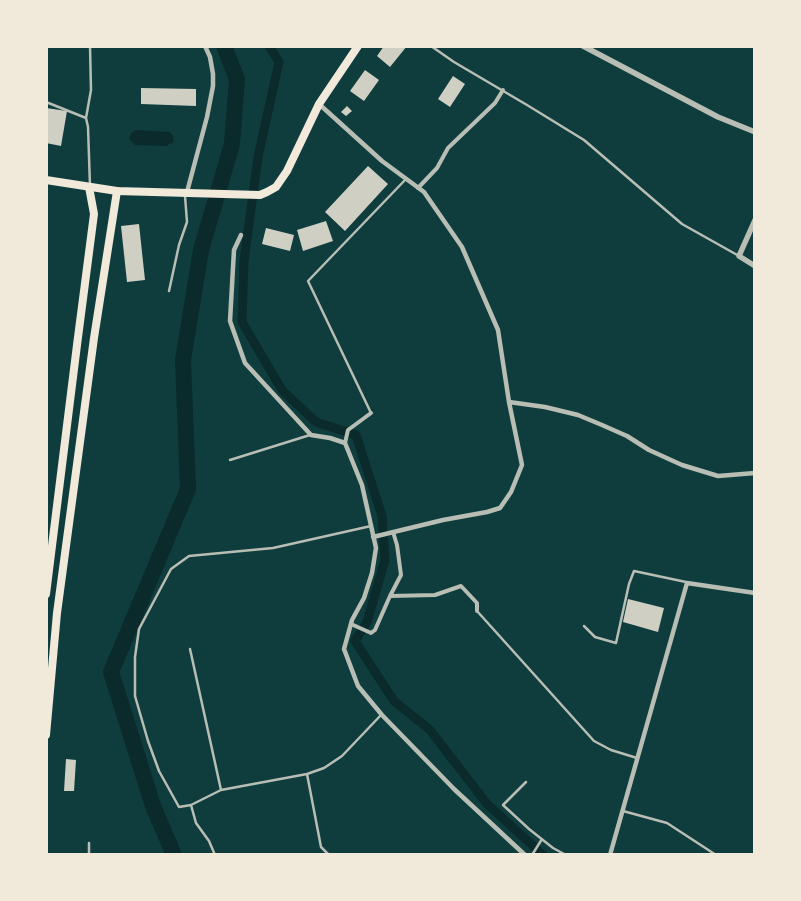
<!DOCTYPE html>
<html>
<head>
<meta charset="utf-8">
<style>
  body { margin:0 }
  #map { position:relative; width:801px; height:901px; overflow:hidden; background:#0f3d3e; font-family:Arial,sans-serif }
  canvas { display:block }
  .frame { position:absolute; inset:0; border:48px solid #f1e9da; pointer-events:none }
</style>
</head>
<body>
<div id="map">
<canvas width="801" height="901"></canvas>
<div class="frame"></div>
</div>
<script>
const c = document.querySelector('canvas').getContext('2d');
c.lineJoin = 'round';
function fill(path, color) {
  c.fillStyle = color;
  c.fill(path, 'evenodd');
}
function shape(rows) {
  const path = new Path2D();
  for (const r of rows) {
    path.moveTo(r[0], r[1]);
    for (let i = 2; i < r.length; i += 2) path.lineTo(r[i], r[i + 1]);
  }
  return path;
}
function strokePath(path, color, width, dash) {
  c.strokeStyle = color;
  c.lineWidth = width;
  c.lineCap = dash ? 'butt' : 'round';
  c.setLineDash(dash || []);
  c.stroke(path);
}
const water = shape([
  [136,130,169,132,172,134,174,140,173,143,168,144,168,146,135,145,129,139,131,133]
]);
const canal = shape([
  [269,46,279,62,258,157,244,261,242,322,282,390,316,422,356,435,382,516,385,560,367,622,355,641,394,701,430,730,487,804,543,855]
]);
const river = shape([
  [174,855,153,806,111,672,188,489,183,360,201,250,232,144,237,79,224,46]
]);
const building = shape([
  [384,46,407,46,390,67,377,56],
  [365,70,379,80,364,101,350,91],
  [453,76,465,84,450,107,438,99],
  [141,88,196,89,196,106,141,104],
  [347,106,352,111,346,116,341,112],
  [46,108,67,111,61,146,46,143],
  [368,166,388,184,345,231,325,212],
  [326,221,333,241,303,251,297,230],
  [139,224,145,280,127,282,121,226],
  [266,228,294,235,290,251,262,244],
  [628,599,664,608,658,632,623,622],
  [66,759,76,760,74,791,64,791]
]);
const service = shape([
  [431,46,454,62,527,105,584,140,682,224,739,256],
  [46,102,86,118,88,127,90,186],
  [86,118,91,90,90,46],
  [169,291,179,245,187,222,185,196],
  [371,413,308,281,406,179],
  [230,460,310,435],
  [477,611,594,741,611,750,637,758],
  [584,626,595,637,616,643,629,584,634,571,686,582],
  [190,649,221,790],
  [307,774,321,847,329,855],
  [526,782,503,805,529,829,553,848,566,855],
  [191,805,179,807,159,771,148,741,135,696,135,657,139,629,171,569,189,556,273,548,371,526],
  [623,811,667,823,716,855],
  [89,855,89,843],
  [215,855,209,841,196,823,191,805,221,790,307,774,324,768,342,756,381,715],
  [532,855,542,839]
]);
const pedestrian = shape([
  [418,188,437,168,448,148,495,103,503,90],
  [345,443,348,430,371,413],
  [393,532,397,545,401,575,390,596,435,595,461,586,477,603,477,611],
  [351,624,371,633,375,630,390,596]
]);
const minor = shape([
  [319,104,382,161,424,192,462,247,498,330,509,402,545,407,578,415,602,425,627,436,649,450,682,465,718,476,755,473],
  [187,192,207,117,213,86,213,74,210,57,205,46],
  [241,235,234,250,230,321,245,363,311,435,330,438,345,443,362,485,376,548,372,573,364,598,352,620,344,649,358,686,382,715,454,789,525,855],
  [373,537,443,520,487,512,500,508,511,492,522,465,509,402],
  [610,855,687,583,755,593]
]);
const tertiary = shape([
  [583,46,718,117,755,132],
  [755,220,739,256,755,266]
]);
const primary = shape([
  [46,594,77,345,94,214,89,187],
  [46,735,57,613,94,338,117,191]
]);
const trunk = shape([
  [46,180,117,191,260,195,267,192,276,187,287,171,319,104,358,46]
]);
fill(water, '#0a2a2b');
strokePath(canal, '#0a2a2b', 9);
strokePath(river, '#0a2a2b', 16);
fill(building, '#cfcfc3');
strokePath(service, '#b8beb3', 2.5);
strokePath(pedestrian, '#b8beb3', 4);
strokePath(minor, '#b8beb3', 4.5);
strokePath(tertiary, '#b8beb3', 5.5);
strokePath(primary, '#f1e9da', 8);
strokePath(trunk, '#f1e9da', 8);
</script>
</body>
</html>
